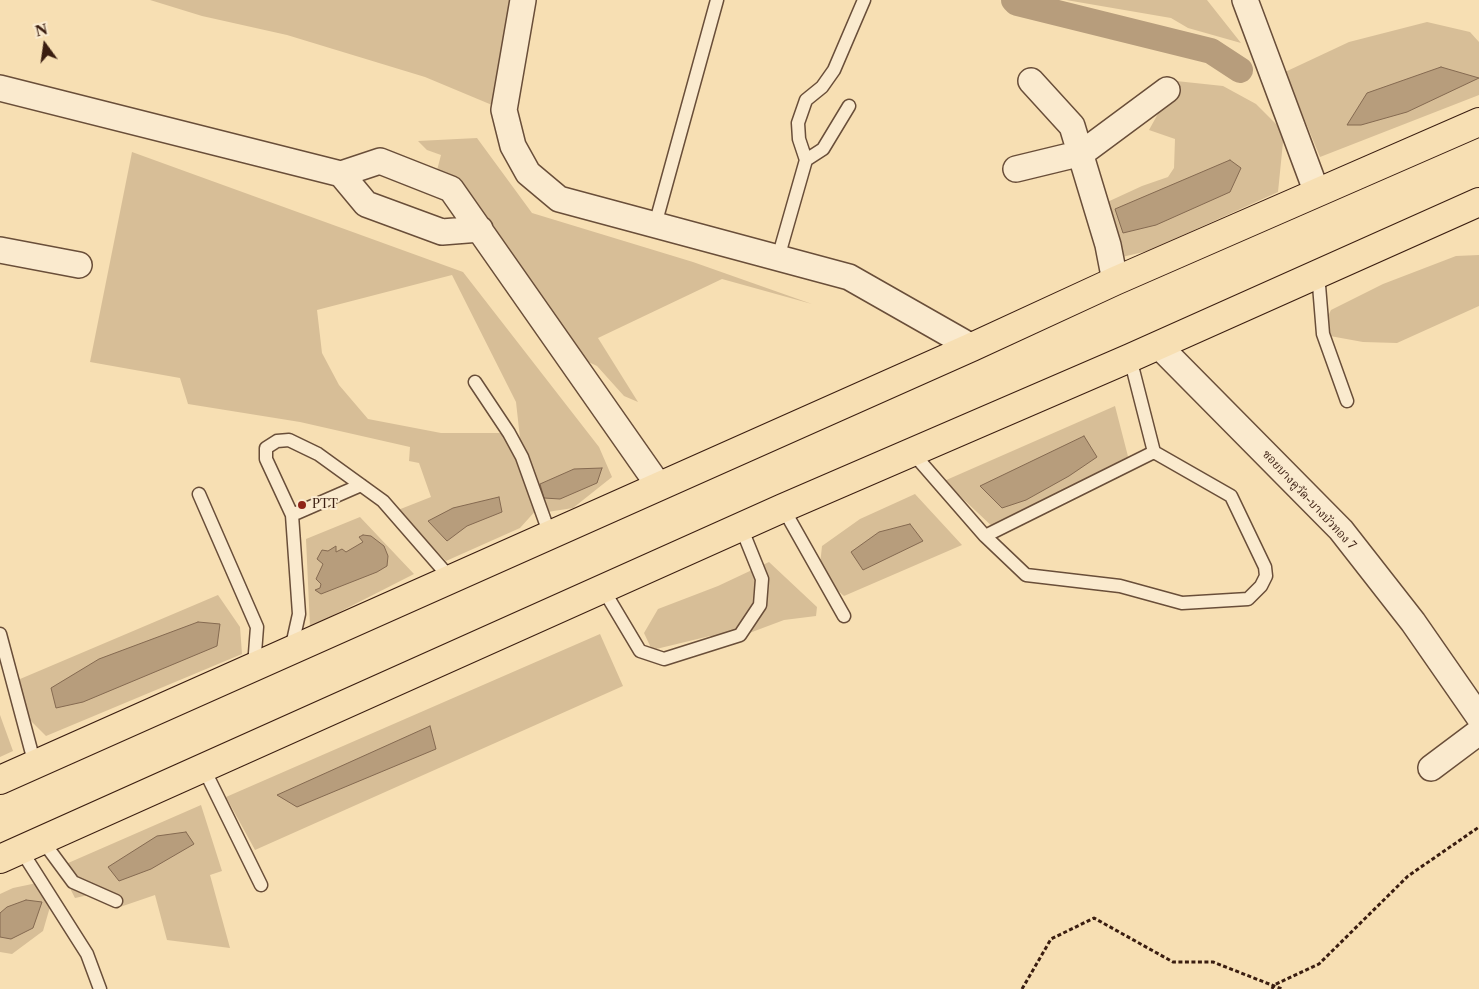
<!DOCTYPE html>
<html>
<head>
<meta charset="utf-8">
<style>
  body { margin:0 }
  #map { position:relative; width:1479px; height:989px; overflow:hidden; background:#f7dfb3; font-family:"Libre Caslon Text",serif }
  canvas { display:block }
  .north { position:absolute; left:20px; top:20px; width:50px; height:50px; -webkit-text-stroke:4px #faeace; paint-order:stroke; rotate:346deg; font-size:14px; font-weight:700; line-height:20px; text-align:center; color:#3a1d10 }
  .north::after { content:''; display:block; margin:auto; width:18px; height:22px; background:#3a1d10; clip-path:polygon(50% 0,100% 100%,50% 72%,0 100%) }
</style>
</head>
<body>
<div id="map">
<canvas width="1479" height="989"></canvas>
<div class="north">N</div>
</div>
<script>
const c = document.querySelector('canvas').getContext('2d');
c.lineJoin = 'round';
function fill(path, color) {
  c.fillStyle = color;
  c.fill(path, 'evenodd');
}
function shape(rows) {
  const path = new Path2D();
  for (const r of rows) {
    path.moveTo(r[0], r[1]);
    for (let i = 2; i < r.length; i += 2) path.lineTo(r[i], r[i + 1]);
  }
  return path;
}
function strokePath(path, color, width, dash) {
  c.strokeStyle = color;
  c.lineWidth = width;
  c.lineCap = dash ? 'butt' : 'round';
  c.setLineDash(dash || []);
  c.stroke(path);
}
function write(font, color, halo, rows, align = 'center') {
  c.font = font + ' "Libre Caslon Text","Noto Serif Thai",serif';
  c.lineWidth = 4;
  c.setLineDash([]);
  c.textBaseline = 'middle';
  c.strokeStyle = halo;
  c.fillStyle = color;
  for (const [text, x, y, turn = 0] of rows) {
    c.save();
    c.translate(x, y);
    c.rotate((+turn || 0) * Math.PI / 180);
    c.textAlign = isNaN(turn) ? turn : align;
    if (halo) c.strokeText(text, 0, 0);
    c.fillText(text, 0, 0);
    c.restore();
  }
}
const green = shape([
  [150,0,523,0,504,110,425,77,287,35,202,16],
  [1066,0,1207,0,1241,43,1188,28,1171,18],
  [1427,22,1470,32,1479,42,1479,95,1320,157,1285,72,1349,42],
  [1176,81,1223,86,1256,104,1284,132,1278,192,1148,251,1113,259,1103,204,1142,186,1168,177,1174,168,1175,139,1149,130],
  [477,138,532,213,693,262,812,304,722,279,598,338,638,402,624,396,597,366,578,357,435,178,441,155,427,150,418,141],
  [132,152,463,272,599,447,612,477,573,508,541,513,538,508,520,528,446,561,398,510,431,497,419,463,409,461,410,447,300,422,188,404,180,378,90,362],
  [452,275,516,402,522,456,509,433,441,433,368,419,339,385,322,353,317,310],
  [1479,255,1479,306,1397,343,1363,342,1330,336,1324,324,1331,310,1383,284,1456,256],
  [1115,406,1131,468,996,530,944,481],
  [915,494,962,545,844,596,819,574,822,546,860,519],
  [360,517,414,574,310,627,306,539],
  [769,562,817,607,816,616,784,620,728,641,710,636,652,650,644,633,658,609,718,586],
  [218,595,240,627,242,654,46,736,18,708,13,682],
  [600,634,623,686,255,850,226,797],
  [0,715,13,751,0,757],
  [201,805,222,871,210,875,230,948,167,940,155,895,120,907,102,892,75,898,59,867],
  [37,883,52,900,43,931,12,954,0,952,0,894,13,888]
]);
const water = shape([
  [1441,67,1479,78,1407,112,1361,125,1347,125,1367,93,1441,67],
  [1230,160,1241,168,1230,192,1156,225,1123,233,1115,209,1230,160],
  [1084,436,1097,457,1069,476,1026,500,1002,508,980,486,1084,436],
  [602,468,597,483,560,499,544,498,540,484,574,469,602,468],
  [499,497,502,512,467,526,447,541,428,521,453,508,499,497],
  [910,524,923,541,863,570,851,552,879,532,910,524],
  [363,535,371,536,384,546,388,556,387,566,377,572,321,594,315,590,320,588,321,584,316,579,323,564,317,559,322,550,328,551,336,546,336,552,342,549,346,552,363,542,359,537,363,535],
  [198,622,220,624,217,646,83,702,56,708,51,688,99,659,198,622],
  [430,726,436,749,297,807,277,795,430,726],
  [186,832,194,844,151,869,119,881,108,867,157,836,186,832],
  [26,900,42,902,33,928,11,939,0,937,0,913,7,907,26,900]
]);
const canal = shape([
  [1014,0,1017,3,1211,51,1240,70]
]);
const path = shape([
  [1022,989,1051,939,1094,918,1173,962,1213,962,1282,989],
  [1272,989,1274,985,1319,964,1408,876,1479,827]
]);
const service = shape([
  [806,160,823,149,849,106],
  [655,225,717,0],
  [778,258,806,160,799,139,798,123,806,100,822,87,834,70,864,0],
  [1318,273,1323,334,1347,401],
  [475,382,509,433,522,457,550,535],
  [911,451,985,536,1154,452,1130,358],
  [199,494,257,627,254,666],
  [783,508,844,616],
  [292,515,361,485],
  [985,536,1026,575,1120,586,1182,603,1248,599,1261,586,1266,576,1265,567,1231,496,1154,452],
  [603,589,640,651,664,659,740,635,760,605,762,579,741,527],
  [0,634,35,765],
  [291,650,299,614,292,515,266,459,266,448,277,441,289,440,318,454,383,501,451,579],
  [203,767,261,885],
  [42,840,73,882,116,901],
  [21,850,87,954,100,989]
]);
const minor = shape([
  [523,0,504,110,513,146,528,173,559,199,849,277,972,347],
  [1245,0,1317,193],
  [1031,81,1072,126,1108,245,1115,281],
  [0,88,341,174,380,161,451,189,659,486],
  [1016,169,1082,153,1167,90],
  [341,174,366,204,442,232,480,229],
  [0,250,79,265],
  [1158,345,1341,530,1413,622,1479,717],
  [1431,768,1479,732]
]);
const primary = shape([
  [0,780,972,347,1115,281,1479,122],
  [0,859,783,508,1130,358,1479,202]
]);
const markers = [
  [302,505,5,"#8f2418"]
];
const streetNames = [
  ["ซอยบางคูวัด-บางบัวทอง 7",1309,500,47]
];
const poiNames = [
  ["PTT",312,505]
];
fill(green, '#d7be97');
fill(water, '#b79d7c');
strokePath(water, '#856a51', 1);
strokePath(canal, '#b79d7c', 26);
strokePath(service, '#694e39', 15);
strokePath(minor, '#694e39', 28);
strokePath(primary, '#3a1d10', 30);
strokePath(path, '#3a1d10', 3, [4, 2.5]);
strokePath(service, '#faeace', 12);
strokePath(minor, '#faeace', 25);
strokePath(primary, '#f7dfb3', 28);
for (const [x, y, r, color] of markers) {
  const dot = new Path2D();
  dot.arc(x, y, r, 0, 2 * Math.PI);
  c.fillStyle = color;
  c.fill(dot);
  strokePath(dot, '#faeace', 2);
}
write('12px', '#3a1d10', '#faeace', streetNames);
write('12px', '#3a1d10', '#faeace', poiNames, 'left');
</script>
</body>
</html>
